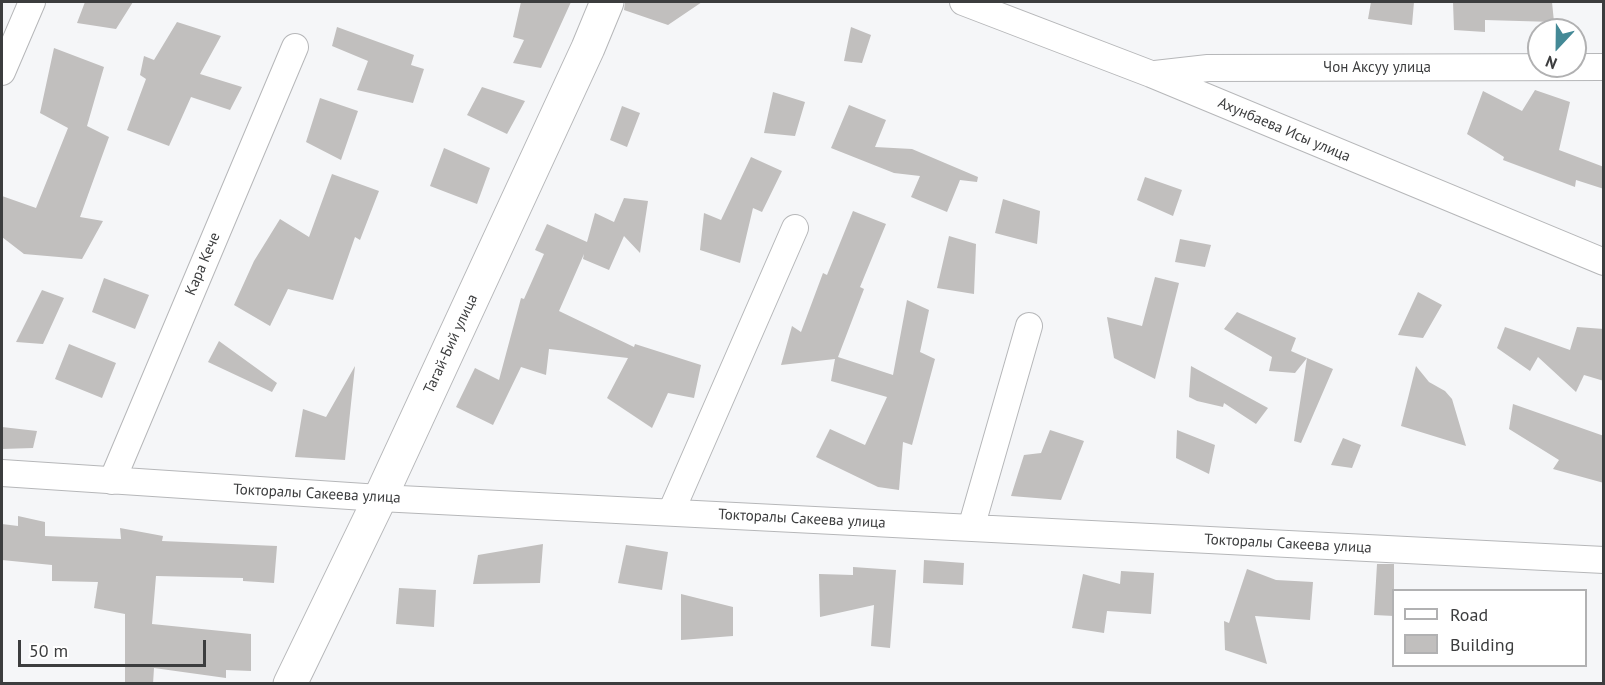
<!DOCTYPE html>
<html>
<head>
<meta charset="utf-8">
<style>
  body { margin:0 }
  #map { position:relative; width:1605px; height:685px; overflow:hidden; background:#f5f6f8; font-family:"PT Sans",sans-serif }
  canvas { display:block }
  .frame { position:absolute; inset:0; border:3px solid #3c3d3e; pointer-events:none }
  .legend { position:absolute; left:1392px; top:589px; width:195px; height:78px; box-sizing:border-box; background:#fff; border:2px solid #b1b1b2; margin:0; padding:8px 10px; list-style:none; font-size:18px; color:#3c3d3e }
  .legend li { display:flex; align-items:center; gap:12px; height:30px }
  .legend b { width:30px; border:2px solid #b1b1b2 }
  .north { position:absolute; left:1527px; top:18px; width:60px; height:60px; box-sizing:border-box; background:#fff; border:2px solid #b1b1b2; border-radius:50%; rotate:202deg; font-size:16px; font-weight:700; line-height:24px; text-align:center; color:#3c3d3e }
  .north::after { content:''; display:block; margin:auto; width:21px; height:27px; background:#448996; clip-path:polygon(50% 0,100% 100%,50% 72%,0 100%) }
  .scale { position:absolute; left:18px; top:640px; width:188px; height:27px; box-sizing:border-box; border:3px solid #3c3d3e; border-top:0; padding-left:8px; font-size:18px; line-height:21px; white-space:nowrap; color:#3c3d3e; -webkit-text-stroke:4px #fff; paint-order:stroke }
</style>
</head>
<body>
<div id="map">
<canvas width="1605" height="685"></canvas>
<div class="frame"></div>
<ul class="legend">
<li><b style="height:8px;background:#fff"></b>Road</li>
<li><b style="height:16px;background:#c1bfbe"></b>Building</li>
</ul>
<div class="north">N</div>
<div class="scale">50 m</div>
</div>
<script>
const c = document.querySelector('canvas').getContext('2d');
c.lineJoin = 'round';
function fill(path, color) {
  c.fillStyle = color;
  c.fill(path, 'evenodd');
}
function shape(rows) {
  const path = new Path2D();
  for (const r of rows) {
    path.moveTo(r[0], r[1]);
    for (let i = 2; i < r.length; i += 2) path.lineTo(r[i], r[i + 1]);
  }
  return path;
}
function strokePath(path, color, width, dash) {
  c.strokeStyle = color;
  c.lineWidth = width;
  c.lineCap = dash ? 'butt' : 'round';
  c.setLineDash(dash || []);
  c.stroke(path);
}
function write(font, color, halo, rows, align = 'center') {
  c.font = font + ' "PT Sans",sans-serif';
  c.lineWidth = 5;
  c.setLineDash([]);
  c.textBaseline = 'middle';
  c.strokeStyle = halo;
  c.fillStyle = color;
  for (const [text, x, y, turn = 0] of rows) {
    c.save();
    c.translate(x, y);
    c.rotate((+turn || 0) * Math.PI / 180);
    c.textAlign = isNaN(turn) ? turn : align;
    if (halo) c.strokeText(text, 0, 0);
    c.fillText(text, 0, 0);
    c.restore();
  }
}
const building = shape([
  [85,2,133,2,116,29,77,23],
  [521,2,571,2,541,68,513,63,524,40,513,37],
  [625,2,702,2,668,25,624,10],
  [1371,2,1414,2,1412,25,1368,19],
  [1453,2,1552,2,1554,22,1485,20,1485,32,1454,30],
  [177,22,221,36,200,74,242,87,230,110,191,97,169,146,127,130,146,79,140,75,144,56,154,60],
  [337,27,414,55,411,65,424,69,413,103,357,90,368,61,332,46],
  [851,27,871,35,862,63,844,61],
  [54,48,104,67,87,126,109,137,80,217,103,221,82,259,24,254,2,237,2,196,36,208,68,128,40,113],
  [482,87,525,101,507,134,467,115],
  [1535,90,1570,102,1559,150,1604,167,1604,189,1576,180,1575,187,1503,160,1504,157,1467,134,1483,91,1522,111],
  [773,92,805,102,795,136,764,133],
  [320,98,358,111,341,160,306,142],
  [849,105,886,120,875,147,912,149,978,177,977,182,960,180,947,212,911,197,920,176,894,173,831,148],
  [622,106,640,113,627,147,610,140],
  [444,148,490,168,477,204,430,186],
  [751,157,782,171,762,212,753,208,740,263,700,250,704,213,721,220],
  [332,174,379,191,360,240,355,237,333,300,288,289,270,326,234,305,254,261,280,219,309,237],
  [1145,177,1182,190,1173,216,1137,200],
  [624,198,648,201,640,253,624,236,609,270,583,259,584,254,559,311,634,347,635,344,701,365,694,398,668,393,652,428,607,398,628,358,549,349,546,375,521,367,493,425,456,407,475,368,499,380,521,298,524,299,544,254,535,250,547,224,587,242,595,213,614,222],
  [1003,199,1040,211,1037,244,995,233],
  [853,211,886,224,860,287,864,289,838,357,893,375,907,300,929,310,920,352,935,359,912,445,903,442,899,490,878,487,816,457,830,429,865,445,887,397,831,381,835,359,781,365,792,326,801,332,823,273,827,275],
  [949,236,976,244,974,294,937,288],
  [1180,239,1211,245,1205,267,1175,262],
  [1155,277,1179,283,1155,379,1114,358,1107,317,1142,326],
  [104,278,149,295,135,329,92,312],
  [42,290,64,298,43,344,16,342],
  [1418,292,1442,305,1423,338,1398,335],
  [1237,312,1296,338,1291,351,1307,358,1295,373,1269,371,1272,357,1224,329],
  [1505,327,1570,350,1577,327,1604,329,1604,381,1584,375,1576,392,1538,357,1530,371,1497,348],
  [219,341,277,383,272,392,208,362],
  [69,344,116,363,102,398,55,379],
  [1307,358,1333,369,1301,443,1294,441],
  [355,366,345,460,295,457,303,409,326,417],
  [1191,366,1268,408,1256,424,1224,403,1223,407,1197,401,1189,397],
  [1416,366,1429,382,1445,391,1452,399,1466,446,1401,426],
  [1513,404,1604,436,1604,483,1553,469,1559,460,1509,429],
  [2,427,37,431,33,448,2,449],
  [1050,430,1084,441,1061,500,1011,496,1024,455,1041,453],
  [1177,430,1215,445,1209,474,1176,458],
  [1343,438,1361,445,1352,468,1331,465],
  [18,516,45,522,45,536,121,539,120,528,163,536,162,541,277,546,274,583,243,581,243,578,156,576,152,624,251,634,251,671,226,670,226,678,154,668,153,684,125,684,125,614,94,608,98,582,52,581,52,565,2,560,2,524,18,526],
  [543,544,540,583,473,584,478,555],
  [626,545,668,552,662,590,618,583],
  [924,560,964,563,963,585,923,583],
  [1377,564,1394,564,1394,616,1374,615],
  [853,567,896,570,890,648,871,646,874,605,820,617,819,574,853,575],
  [1247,569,1276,580,1313,582,1310,620,1255,616,1267,664,1225,650,1224,621,1229,623],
  [1121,571,1154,573,1151,614,1107,611,1104,633,1072,628,1083,574,1120,584],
  [399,588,436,590,434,627,396,624],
  [681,594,733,607,733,636,681,640]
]);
const street = shape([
  [963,2,1151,74,1604,262],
  [2,72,32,2],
  [1155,74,1208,68,1604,67],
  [2,473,380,498,1604,560],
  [112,481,295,47],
  [671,512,795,228],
  [971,528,1029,326]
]);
const secondary = shape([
  [290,684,380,498,588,48,607,2]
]);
const streetNames = [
  ["Чон Аксуу улица",1377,68],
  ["Ахунбаева Исы улица",1284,130,23],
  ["Кара Кече",203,264,-67],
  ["Тагай-Бий улица",451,344,-65],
  ["Токторалы Сакеева улица",317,494,3],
  ["Токторалы Сакеева улица",802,519,3],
  ["Токторалы Сакеева улица",1288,544,3]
];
fill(building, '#c1bfbe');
strokePath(street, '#b6b7b9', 28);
strokePath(secondary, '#b6b7b9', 35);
strokePath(street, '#fff', 26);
strokePath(secondary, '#fff', 33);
write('15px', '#3c3d3e', '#fff', streetNames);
</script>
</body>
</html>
